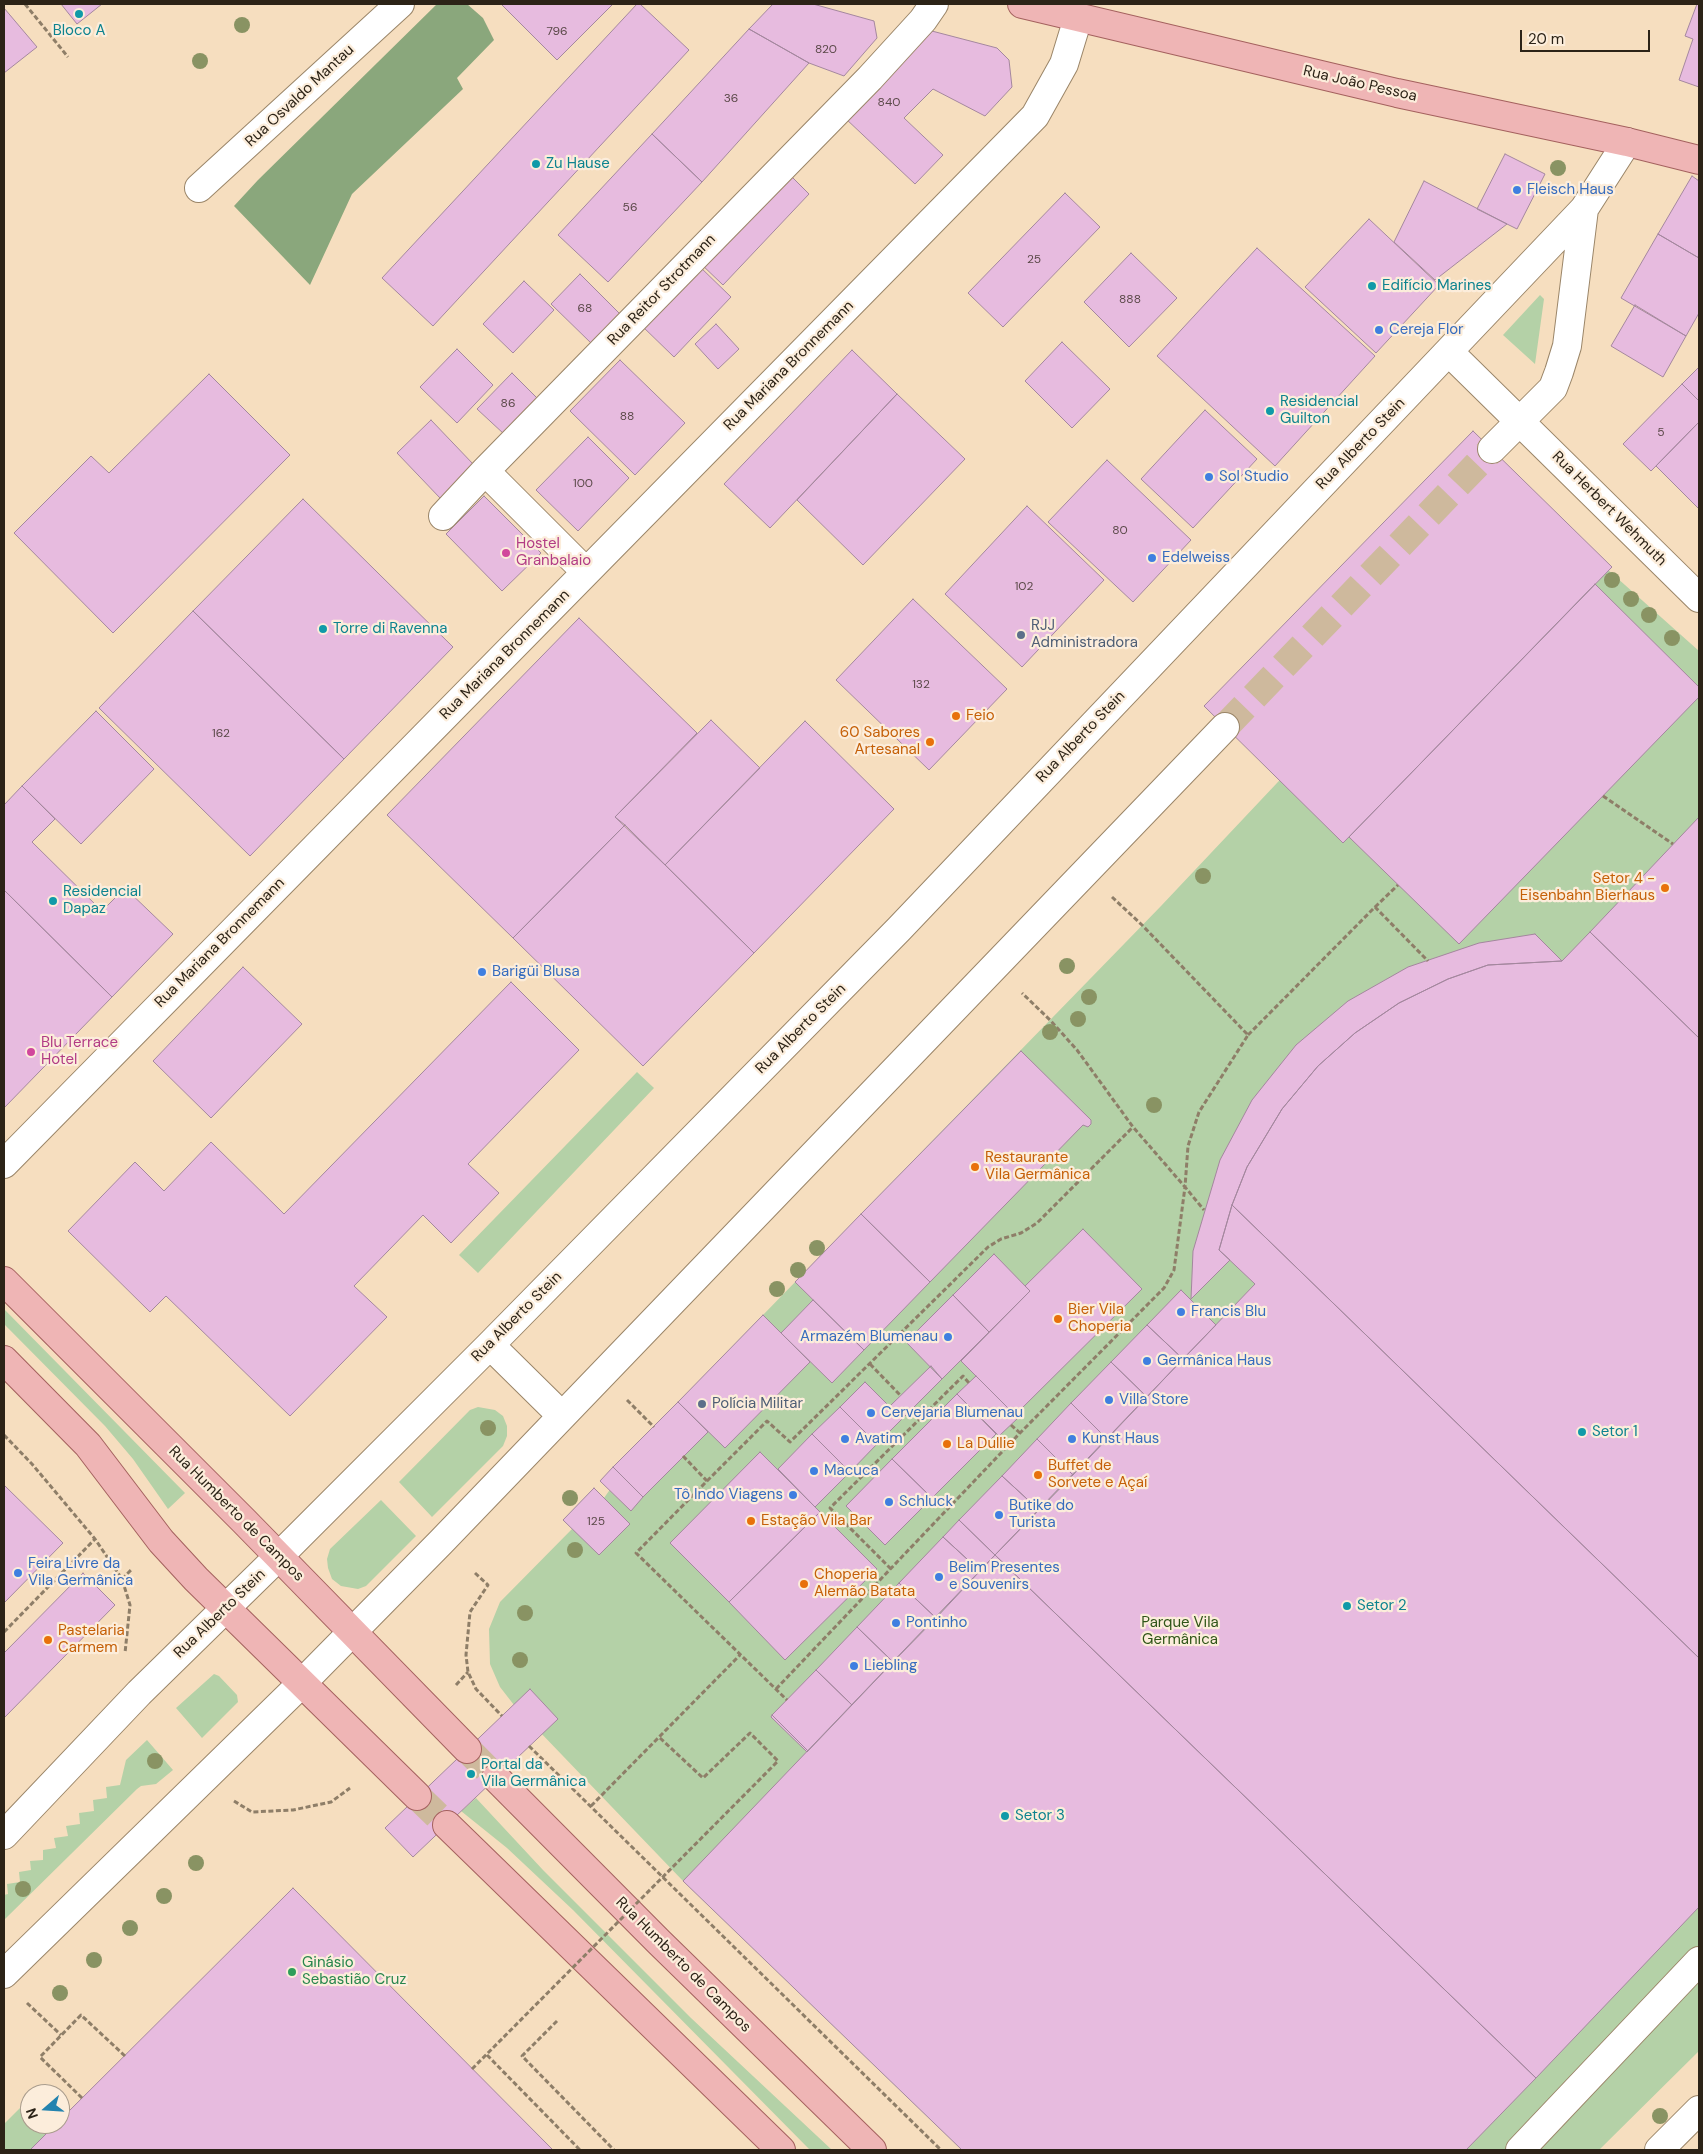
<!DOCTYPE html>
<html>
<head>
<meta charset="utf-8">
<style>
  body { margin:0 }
  #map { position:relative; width:1703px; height:2154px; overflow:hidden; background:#f6debf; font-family:"DM Sans",sans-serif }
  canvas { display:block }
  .frame { position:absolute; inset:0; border:5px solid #2c2317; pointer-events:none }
  .north { position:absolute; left:20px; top:2084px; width:50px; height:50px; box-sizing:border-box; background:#fceddb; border:1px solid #a99c8d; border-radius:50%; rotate:251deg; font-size:14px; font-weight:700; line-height:20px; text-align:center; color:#2c2317 }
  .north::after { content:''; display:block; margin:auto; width:18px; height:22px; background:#2383af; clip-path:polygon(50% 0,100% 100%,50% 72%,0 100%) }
  .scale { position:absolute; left:1520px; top:30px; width:130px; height:22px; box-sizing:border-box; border:2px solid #2c2317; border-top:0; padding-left:6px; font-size:15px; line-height:18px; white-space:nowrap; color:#2c2317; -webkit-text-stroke:4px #fceddb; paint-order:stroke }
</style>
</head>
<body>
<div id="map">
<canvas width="1703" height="2154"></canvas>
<div class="frame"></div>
<div class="north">N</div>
<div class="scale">20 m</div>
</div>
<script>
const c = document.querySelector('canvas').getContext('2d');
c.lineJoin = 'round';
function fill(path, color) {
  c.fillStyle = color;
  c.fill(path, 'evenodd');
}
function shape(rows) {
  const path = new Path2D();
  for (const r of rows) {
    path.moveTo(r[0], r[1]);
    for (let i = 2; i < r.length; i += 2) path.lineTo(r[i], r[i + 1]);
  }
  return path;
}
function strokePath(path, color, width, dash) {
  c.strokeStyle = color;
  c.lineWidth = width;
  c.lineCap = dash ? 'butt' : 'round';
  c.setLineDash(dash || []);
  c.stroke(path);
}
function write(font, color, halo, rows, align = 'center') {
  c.font = font + ' "DM Sans",sans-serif';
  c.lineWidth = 4.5;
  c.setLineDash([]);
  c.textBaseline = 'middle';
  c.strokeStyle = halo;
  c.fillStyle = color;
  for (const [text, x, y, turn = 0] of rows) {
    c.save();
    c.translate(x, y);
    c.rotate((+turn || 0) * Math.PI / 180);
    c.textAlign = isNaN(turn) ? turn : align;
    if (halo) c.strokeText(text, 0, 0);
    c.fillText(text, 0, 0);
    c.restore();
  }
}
const green = shape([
  [1540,295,1544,299,1535,364,1503,335],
  [1588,552,1699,651,1699,2051,1599,2150,962,2150,683,1881,514,1705,500,1687,490,1664,489,1629,500,1602,572,1529,563,1520,594,1488,604,1498,654,1427,1161,906,1491,556],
  [637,1072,654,1088,478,1273,459,1255],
  [4,1309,185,1493,168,1509,133,1459,105,1426,4,1324],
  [478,1407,495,1410,503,1416,507,1426,507,1436,503,1446,432,1517,399,1482,470,1410],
  [381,1500,416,1536,366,1586,358,1589,341,1586,332,1579,328,1568,327,1559,330,1549],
  [214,1674,219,1676,237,1695,238,1702,202,1738,176,1708],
  [147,1740,173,1770,156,1784,141,1786,137,1789,4,1920,4,1895,8,1894,7,1884,20,1882,19,1872,31,1870,30,1861,43,1860,43,1850,56,1848,54,1838,68,1836,66,1826,80,1824,79,1813,94,1811,93,1800,107,1798,106,1787,120,1785,126,1760],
  [476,1798,543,1870,691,2018,832,2150,810,2150,573,1910,507,1848,461,1811],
  [30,2098,30,2124,56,2124,30,2150,4,2150,4,2124]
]);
const forest = shape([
  [437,4,467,4,483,18,494,40,457,78,463,89,352,194,310,285,234,206,258,180]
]);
const building = shape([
  [61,4,102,4,77,24,61,4],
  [501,4,613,4,557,60,501,4],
  [637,4,640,4,689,50,433,326,382,278,637,4],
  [773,4,813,4,874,21,877,38,844,76,809,63,749,29,773,4],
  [1697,4,1699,4,1699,87,1679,80,1693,39,1685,36,1697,4],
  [4,8,37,47,4,73,4,8],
  [749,29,809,63,702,182,652,134,749,29],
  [928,30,997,48,1009,60,1012,87,985,116,933,89,904,118,943,155,915,184,845,118,928,30],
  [652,134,702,182,608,282,558,235,652,134],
  [1505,154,1545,174,1517,229,1477,209,1505,154],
  [786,171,809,194,723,285,699,262,786,171],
  [1692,176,1699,181,1699,258,1658,234,1692,176],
  [1424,181,1507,224,1435,280,1394,242,1424,181],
  [1065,193,1100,227,1003,327,968,293,1065,193],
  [1369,219,1439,285,1376,353,1305,287,1369,219],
  [1658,234,1699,258,1699,313,1686,336,1621,298,1658,234],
  [1257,248,1375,356,1275,466,1157,356,1257,248],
  [1131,253,1177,298,1129,347,1084,302,1131,253],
  [697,264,731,297,674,357,640,324,697,264],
  [580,274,620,314,592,344,551,304,580,274],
  [524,281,554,310,513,353,483,324,524,281],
  [1635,305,1686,336,1663,377,1611,346,1635,305],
  [716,324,739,349,718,369,695,344,716,324],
  [1062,342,1110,389,1072,428,1025,381,1062,342],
  [457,349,493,385,457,423,420,387,457,349],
  [852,350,897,394,770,528,724,484,852,350],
  [620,360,685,423,635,475,570,411,620,360],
  [1699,367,1699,401,1682,384,1699,367],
  [512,373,538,399,504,434,477,409,512,373],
  [209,374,290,455,113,633,14,533,91,456,109,473,209,374],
  [1682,384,1699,401,1699,422,1651,471,1623,444,1682,384],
  [897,394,965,459,863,565,797,500,897,394],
  [1205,410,1257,459,1193,528,1141,479,1205,410],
  [431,420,474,465,440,498,397,453,431,420],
  [1699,422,1699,509,1656,466,1699,422],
  [1473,431,1612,567,1343,843,1204,706,1473,431],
  [588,437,629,478,578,531,536,490,588,437],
  [1107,460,1191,540,1133,602,1048,522,1107,460],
  [484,496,541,553,502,591,446,534,484,496],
  [303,499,453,647,344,759,193,611,303,499],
  [1027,506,1104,580,1022,667,945,594,1027,506],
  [1595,584,1699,687,1699,697,1459,944,1349,837,1595,584],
  [913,599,1007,689,929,770,836,680,913,599],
  [193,611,344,759,250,856,99,708,193,611],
  [579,618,697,733,615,817,625,825,513,938,387,815,579,618],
  [96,711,154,769,81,844,22,786,96,711],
  [711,720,760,768,665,865,615,817,711,720],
  [805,721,894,809,754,953,665,865,805,721],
  [22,786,55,819,32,842,102,911,125,888,173,934,112,997,4,890,4,805,22,786],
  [1699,817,1699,1038,1590,932,1699,817],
  [625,825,754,953,643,1066,513,938,625,825],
  [4,890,112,997,4,1108,4,890],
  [1590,932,1699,1038,1699,1658,1232,1205,1247,1167,1282,1109,1318,1066,1355,1033,1399,1003,1448,979,1488,965,1562,961,1590,932],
  [1535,934,1562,961,1488,965,1448,979,1399,1003,1355,1033,1318,1066,1282,1109,1247,1167,1232,1205,1219,1250,1230,1260,1191,1299,1193,1251,1220,1160,1252,1100,1296,1045,1348,1001,1408,967,1479,943,1535,934],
  [243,967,302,1024,211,1118,153,1061,243,967],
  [511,982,579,1050,468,1164,499,1193,451,1243,423,1215,354,1286,387,1317,290,1416,166,1296,150,1312,68,1231,135,1162,164,1191,211,1142,284,1214,511,982],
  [1021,1051,1091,1120,1091,1124,1088,1127,1083,1125,930,1282,861,1214,1021,1051],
  [1232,1205,1699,1658,1699,1907,1536,2078,995,1555,1255,1284,1219,1250,1232,1205],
  [861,1214,930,1282,864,1350,795,1282,861,1214],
  [1083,1229,1142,1289,1015,1415,961,1361,1030,1291,1025,1286,1083,1229],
  [994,1254,1030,1291,989,1332,953,1295,994,1254],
  [1181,1290,1216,1325,1183,1359,1147,1325,1181,1290],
  [953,1295,989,1332,942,1379,906,1342,953,1295],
  [813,1300,864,1350,832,1383,781,1333,813,1300],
  [763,1315,810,1362,725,1448,678,1402,763,1315],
  [1147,1325,1183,1359,1147,1397,1111,1362,1147,1325],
  [1111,1362,1147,1397,1107,1439,1071,1403,1111,1362],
  [931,1366,942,1379,902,1419,890,1406,931,1366],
  [976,1376,1018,1418,999,1436,957,1394,976,1376],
  [865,1382,902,1419,877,1444,840,1407,865,1382],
  [957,1394,996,1434,932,1498,892,1459,957,1394],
  [678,1402,708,1432,643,1497,613,1467,678,1402],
  [1071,1403,1107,1439,1073,1475,1037,1439,1071,1403],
  [840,1407,877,1444,850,1472,812,1434,840,1407],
  [812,1434,850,1472,815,1507,778,1469,812,1434],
  [1037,1439,1073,1475,1039,1510,1002,1476,1037,1439],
  [760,1452,820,1512,729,1602,670,1543,760,1452],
  [892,1459,932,1498,885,1545,846,1506,892,1459],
  [613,1467,643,1497,631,1511,600,1481,613,1467],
  [1002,1476,1039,1510,995,1555,959,1520,1002,1476],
  [4,1485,63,1543,4,1603,4,1485],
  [594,1488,630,1524,599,1555,563,1520,594,1488],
  [820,1512,877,1569,785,1660,729,1602,820,1512],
  [959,1520,995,1555,980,1571,943,1537,959,1520],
  [943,1537,980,1571,936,1618,899,1583,943,1537],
  [995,1555,1536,2078,1466,2150,962,2150,683,1881,995,1555],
  [83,1573,115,1605,4,1718,4,1653,83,1573],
  [899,1583,936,1618,893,1662,857,1627,899,1583],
  [857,1627,893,1662,852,1705,816,1670,857,1627],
  [816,1670,852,1705,808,1751,772,1715,816,1670],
  [530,1689,558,1719,413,1857,385,1828,530,1689],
  [772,1715,808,1751,807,1752,771,1717,772,1715],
  [293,1888,553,2150,30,2150,56,2124,60,2124,60,2120,293,1888]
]);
const minorTunnel = shape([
  [1225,727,1492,449]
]);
const majorTunnel = shape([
  [467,1749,496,1778],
  [417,1796,447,1825]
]);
const path = shape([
  [25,4,68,57],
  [1603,796,1673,844],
  [1112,897,1142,925,1248,1035,1199,1112,1188,1146,1185,1187,1204,1210],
  [1375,907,1398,885],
  [1248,1035,1375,907,1428,961],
  [870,1364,901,1396],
  [627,1400,654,1427],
  [914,1408,922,1417],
  [1011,1425,1020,1433],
  [4,1435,32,1464,95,1539,122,1579,130,1605,125,1653],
  [683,1456,707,1481,636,1553,787,1700],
  [707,1481,767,1421,790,1442,988,1247,1001,1239,1021,1233,1037,1223,1133,1127],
  [891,1569,830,1508,963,1376,969,1383],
  [475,1573,488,1585,470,1612,466,1655,468,1672,476,1689,502,1716],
  [122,1579,131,1570],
  [4,1632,95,1539],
  [456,1685,468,1672],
  [776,1689,1020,1433,1164,1288,1174,1270,1185,1187,1133,1127,1077,1050,1051,1021,1022,993],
  [660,1738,703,1778,750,1733,778,1761],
  [529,1746,941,2150],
  [234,1801,252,1812,293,1810,331,1802,350,1788],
  [591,1806,740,1655],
  [27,2003,61,2035],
  [557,2021,522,2056,614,2150],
  [487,2055,580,2150],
  [82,2098,40,2057,81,2015,125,2056]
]);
const minor = shape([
  [199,188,400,4],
  [1449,352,1699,598],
  [1492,449,1553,388,1559,372,1567,346,1584,209],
  [443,516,485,471],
  [586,572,485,471,870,78,923,20,934,4],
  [4,1164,1035,116,1064,64,1078,18],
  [490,1345,562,1416],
  [4,1835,139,1693,278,1557,490,1345,899,929,1584,209,1627,142],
  [4,1974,301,1684,441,1542,1225,727],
  [1520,2150,1699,1961],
  [1659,2150,1699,2110]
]);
const major = shape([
  [1022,4,1397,93,1627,142,1699,160],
  [4,1281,244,1521,467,1749],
  [4,1360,88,1445,161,1541,196,1579,417,1796],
  [496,1778,659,1942,872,2150],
  [447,1825,781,2150]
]);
const pathBridge = shape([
  [472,2069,778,1761]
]);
const trees = [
  [242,25],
  [200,61],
  [1558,168],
  [1612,580],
  [1631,599],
  [1649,615],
  [1672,638],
  [1203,876],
  [1067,966],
  [1089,997],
  [1078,1019],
  [1050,1032],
  [1154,1105],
  [817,1248],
  [798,1270],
  [777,1289],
  [488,1428],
  [570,1498],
  [575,1550],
  [525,1613],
  [520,1660],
  [155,1761],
  [196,1863],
  [23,1889],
  [164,1896],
  [130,1928],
  [94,1960],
  [60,1993],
  [1660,2116]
];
const markers = [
  [79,14,5,"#0f9aa8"],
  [536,164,5,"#0f9aa8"],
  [1517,190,5,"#3f7fe0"],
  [1372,286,5,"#0f9aa8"],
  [1379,330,5,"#3f7fe0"],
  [1270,411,5,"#0f9aa8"],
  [1209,477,5,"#3f7fe0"],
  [506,553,5,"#d1479c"],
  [1152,558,5,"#3f7fe0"],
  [323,629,5,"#0f9aa8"],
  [1021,635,5,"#5c6f8a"],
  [956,716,5,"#e8710a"],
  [930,742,5,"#e8710a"],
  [1665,888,5,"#e8710a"],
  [53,901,5,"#0f9aa8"],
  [482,972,5,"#3f7fe0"],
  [31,1052,5,"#d1479c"],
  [975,1167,5,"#e8710a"],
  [1181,1312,5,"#3f7fe0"],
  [1058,1319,5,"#e8710a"],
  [948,1337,5,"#3f7fe0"],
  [1147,1361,5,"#3f7fe0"],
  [1109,1400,5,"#3f7fe0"],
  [702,1404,5,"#5c6f8a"],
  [871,1413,5,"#3f7fe0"],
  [1582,1432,5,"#0f9aa8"],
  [845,1439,5,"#3f7fe0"],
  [1072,1439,5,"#3f7fe0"],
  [947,1444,5,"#e8710a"],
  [814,1471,5,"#3f7fe0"],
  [1038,1475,5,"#e8710a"],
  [793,1495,5,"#3f7fe0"],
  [889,1502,5,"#3f7fe0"],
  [999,1515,5,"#3f7fe0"],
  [751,1521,5,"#e8710a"],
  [18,1573,5,"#3f7fe0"],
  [939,1577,5,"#3f7fe0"],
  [804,1584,5,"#e8710a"],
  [1347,1606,5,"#0f9aa8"],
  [896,1623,5,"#3f7fe0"],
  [48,1640,5,"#e8710a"],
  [854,1666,5,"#3f7fe0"],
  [471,1774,5,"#0f9aa8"],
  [1005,1816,5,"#0f9aa8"],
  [292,1972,5,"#2e9e5b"]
];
const numberNames = [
  ["796",557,32],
  ["820",826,50],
  ["36",731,99],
  ["840",889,103],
  ["56",630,208],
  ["25",1034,260],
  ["888",1130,300],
  ["68",585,309],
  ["86",508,404],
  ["88",627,417],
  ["5",1661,433],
  ["100",583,484],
  ["80",1120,531],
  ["102",1024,587],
  ["132",921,685],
  ["162",221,734],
  ["125",596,1522]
];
const cultureNames = [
  ["Bloco A",79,31,"center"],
  ["Zu Hause",546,164],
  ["Edifício Marines",1382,286],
  ["Residencial",1280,402],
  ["Guilton",1280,419],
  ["Torre di Ravenna",333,629],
  ["Residencial",63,892],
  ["Dapaz",63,909],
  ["Setor 1",1592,1432],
  ["Setor 2",1357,1606],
  ["Portal da",481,1765],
  ["Vila Germânica",481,1782],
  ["Setor 3",1015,1816]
];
const streetNames = [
  ["Rua João Pessoa",1360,84,13],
  ["Rua Osvaldo Mantau",300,96,-43],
  ["Rua Reitor Strotmann",662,290,-46],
  ["Rua Mariana Bronnemann",789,366,-45],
  ["Rua Alberto Stein",1361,444,-46],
  ["Rua Herbert Wehmuth",1609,509,45],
  ["Rua Mariana Bronnemann",505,655,-45],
  ["Rua Alberto Stein",1081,737,-46],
  ["Rua Mariana Bronnemann",220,943,-45],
  ["Rua Alberto Stein",801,1029,-45],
  ["Rua Alberto Stein",517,1317,-45],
  ["Rua Humberto de Campos",236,1514,45],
  ["Rua Alberto Stein",220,1614,-44],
  ["Rua Humberto de Campos",683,1965,45]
];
const shopNames = [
  ["Fleisch Haus",1527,190],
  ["Cereja Flor",1389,330],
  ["Sol Studio",1219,477],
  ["Edelweiss",1162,558],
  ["Barigüi Blusa",492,972],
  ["Francis Blu",1191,1312],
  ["Armazém Blumenau",938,1337,"right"],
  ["Germânica Haus",1157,1361],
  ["Villa Store",1119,1400],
  ["Cervejaria Blumenau",881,1413],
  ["Avatim",855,1439],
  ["Kunst Haus",1082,1439],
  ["Macuca",824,1471],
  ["Tô Indo Viagens",783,1495,"right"],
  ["Schluck",899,1502],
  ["Butike do",1009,1506],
  ["Turista",1009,1523],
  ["Feira Livre da",28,1564],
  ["Vila Germânica",28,1581],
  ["Belim Presentes",949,1568],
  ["e Souvenirs",949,1585],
  ["Pontinho",906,1623],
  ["Liebling",864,1666]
];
const hotelNames = [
  ["Hostel",516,544],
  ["Granbalaio",516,561],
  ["Blu Terrace",41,1043],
  ["Hotel",41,1060]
];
const serviceNames = [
  ["RJJ",1031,626],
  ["Administradora",1031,643],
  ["Polícia Militar",712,1404]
];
const foodNames = [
  ["Feio",966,716],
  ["60 Sabores",920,733,"right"],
  ["Artesanal",920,750,"right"],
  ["Setor 4 -",1655,879,"right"],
  ["Eisenbahn Bierhaus",1655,896,"right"],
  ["Restaurante",985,1158],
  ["Vila Germânica",985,1175],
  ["Bier Vila",1068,1310],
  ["Choperia",1068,1327],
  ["La Dullie",957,1444],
  ["Buffet de",1048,1466],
  ["Sorvete e Açaí",1048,1483],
  ["Estação Vila Bar",761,1521],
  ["Choperia",814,1575],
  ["Alemão Batata",814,1592],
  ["Pastelaria",58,1631],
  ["Carmem",58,1648]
];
const parkNames = [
  ["Parque Vila",1180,1623],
  ["Germânica",1180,1640]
];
const leisureNames = [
  ["Ginásio",302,1963],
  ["Sebastião Cruz",302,1980]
];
fill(green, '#b4d1a7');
fill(forest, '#8aa77c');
fill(building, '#e7bbdf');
strokePath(building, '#a4879e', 1);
strokePath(minorTunnel, '#ceb99d', 28, [28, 14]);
strokePath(majorTunnel, '#ceb99d', 28, [28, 14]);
strokePath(minor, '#9a8568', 30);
strokePath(major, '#a4615e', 30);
strokePath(path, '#8e7e68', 3, [5, 2.5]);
strokePath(minor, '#fff', 28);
strokePath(major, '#efb5b5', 28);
strokePath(pathBridge, '#8e7e68', 3, [5, 2.5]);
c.fillStyle = '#899363';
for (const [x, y] of trees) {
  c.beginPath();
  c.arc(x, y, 8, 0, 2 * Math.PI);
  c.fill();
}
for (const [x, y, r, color] of markers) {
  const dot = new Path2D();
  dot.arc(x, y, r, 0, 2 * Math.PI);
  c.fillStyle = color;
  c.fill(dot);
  strokePath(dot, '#fceddb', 2);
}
write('12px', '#5b4949', null, numberNames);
write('15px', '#0d838f', '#fceddb', cultureNames, 'left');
write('15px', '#2c2317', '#fceddb', streetNames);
write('15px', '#366cbe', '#fceddb', shopNames, 'left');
write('15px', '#b23c85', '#fceddb', hotelNames, 'left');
write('15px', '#4e5e75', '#fceddb', serviceNames, 'left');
write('15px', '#c56008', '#fceddb', foodNames, 'left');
write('15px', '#2f5518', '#fceddb', parkNames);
write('15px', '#27864d', '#fceddb', leisureNames, 'left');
</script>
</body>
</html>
